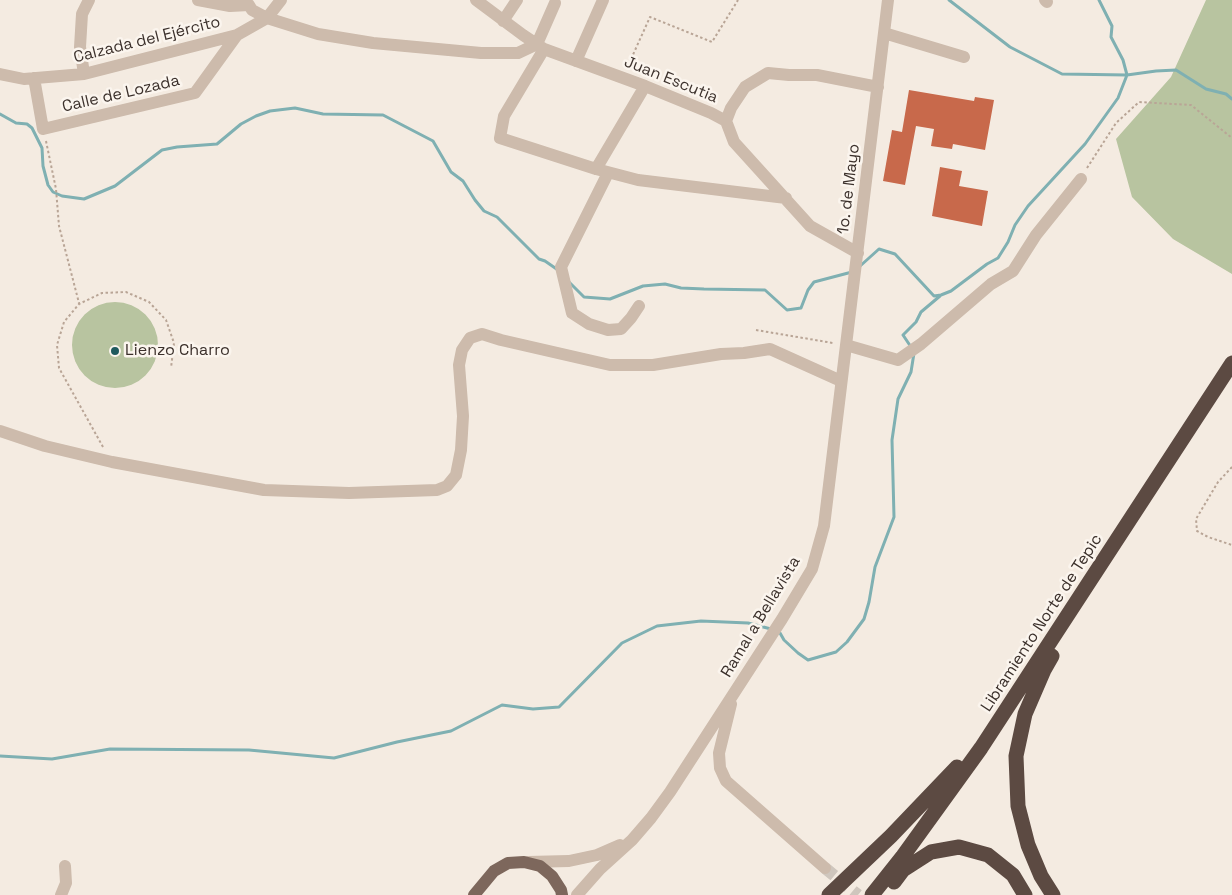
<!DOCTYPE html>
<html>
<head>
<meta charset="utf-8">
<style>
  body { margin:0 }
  canvas { display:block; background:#f4ebe1 }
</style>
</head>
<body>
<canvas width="1232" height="895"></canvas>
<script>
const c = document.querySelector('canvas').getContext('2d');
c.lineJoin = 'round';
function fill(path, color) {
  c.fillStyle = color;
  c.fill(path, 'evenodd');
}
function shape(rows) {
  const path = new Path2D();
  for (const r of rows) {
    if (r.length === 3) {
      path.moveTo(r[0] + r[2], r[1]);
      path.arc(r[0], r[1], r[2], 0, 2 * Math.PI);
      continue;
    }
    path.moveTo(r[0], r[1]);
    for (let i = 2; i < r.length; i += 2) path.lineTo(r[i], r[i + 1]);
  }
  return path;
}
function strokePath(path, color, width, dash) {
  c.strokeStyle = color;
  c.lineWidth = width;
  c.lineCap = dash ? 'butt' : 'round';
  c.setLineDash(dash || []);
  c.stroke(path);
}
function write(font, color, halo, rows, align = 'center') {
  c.font = font + ' "Space Grotesk",sans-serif';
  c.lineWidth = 5;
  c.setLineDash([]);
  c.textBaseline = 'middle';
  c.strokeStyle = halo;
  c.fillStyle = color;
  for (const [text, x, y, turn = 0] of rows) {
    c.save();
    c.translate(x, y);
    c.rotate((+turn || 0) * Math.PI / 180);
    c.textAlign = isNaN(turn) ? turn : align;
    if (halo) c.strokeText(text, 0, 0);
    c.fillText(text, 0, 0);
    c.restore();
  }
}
const green = shape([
  [1206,0,1232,0,1232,274,1173,239,1132,197,1116,139,1171,77],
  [115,345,43]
]);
const stream = shape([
  [949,0,1010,47,1062,74,1127,75,1156,71,1176,70,1206,89,1226,94,1232,99],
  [0,114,16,123,27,124,32,128,42,148,43,166,48,185,53,192,62,196,84,199,115,186,162,150,177,147,217,144,241,124,256,116,270,111,295,108,323,114,383,115,433,141,451,172,463,181,475,200,484,211,497,217,539,259,545,261,558,270],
  [859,267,879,249,895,254,934,296,941,295,951,291,987,264,998,258,1008,242,1015,225,1028,206,1085,144,1118,98,1127,75,1123,60,1111,37,1112,26,1099,0],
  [569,282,584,297,610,299,643,286,665,284,681,288,704,289,765,290,787,310,801,308,808,290,814,282,852,272],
  [911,347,903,335,916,322,921,312,940,296],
  [777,631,780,633,784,640,798,653,808,660,836,652,847,642,864,619,869,602,875,567,894,517,892,440,898,399,911,372,914,353],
  [0,756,52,759,110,749,249,750,334,758,397,742,451,731,502,705,533,709,559,707,622,643,657,626,701,621,748,623,771,629]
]);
const building = shape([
  [909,90,974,101,975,97,994,100,985,150,953,144,952,149,931,146,934,129,916,126,905,185,883,181,892,130,902,132],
  [940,167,962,171,959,186,988,191,982,226,932,216]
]);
const minorTunnel = shape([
  [825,868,858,895]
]);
const path = shape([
  [627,68,650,17,712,42,738,0],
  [46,141,56,189,59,226,79,303],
  [1087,168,1116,123,1139,102,1191,105,1232,138],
  [756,330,833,343],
  [103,447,59,368,57,345,64,322,79,304,102,293,126,292,149,302,166,320,174,343,171,368],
  [1232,467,1218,482,1196,519,1197,531,1208,537,1232,545]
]);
const minor = shape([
  [198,0,230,6,249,5,252,10,267,18,318,34,373,43,481,53,518,53,537,44],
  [476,0,523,35,544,49,645,86,711,113,726,121,734,142,810,226,858,253],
  [1045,0,1047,2],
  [503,21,517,0],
  [884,33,964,57],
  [537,44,555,3],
  [544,49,504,116,500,138,596,169,638,180,786,198],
  [576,61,603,0],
  [0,74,24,79,84,74,237,35,267,18,281,0],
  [84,74,80,47,82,14,89,0],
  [34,78,43,129,195,93,237,35],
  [726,121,731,108,745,87,768,73,789,75,817,75,878,87],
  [596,169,645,86],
  [608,173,561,267,572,313,589,324,608,330,621,329,631,318,639,306],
  [846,345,898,360,921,344,991,284,1013,271,1036,235,1081,179],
  [0,431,45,446,112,462,264,490,349,493,437,490,447,486,456,475,461,450,463,416,459,365,462,350,470,338,482,334,501,340,610,365,653,365,721,354,744,353,770,349,841,381],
  [731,704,719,753,720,768,726,781,825,868],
  [528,862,569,861,597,855,620,845],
  [61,895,66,883,65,866],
  [577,895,600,869,632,840,651,818,670,792,782,619,812,569,824,526,888,0]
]);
const major = shape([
  [474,895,494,871,508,863,524,862,540,866,552,876,561,890,562,895]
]);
const highway = shape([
  [1052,656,1044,670,1025,714,1016,756,1018,806,1028,845,1041,876,1053,895],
  [894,882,903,870,931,852,959,847,988,855,1013,875,1025,895],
  [829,895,891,836,957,767],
  [872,895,903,856,981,748,1232,363]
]);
const markers = [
  [115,351,5,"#1f5a5e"]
];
const streetNames = [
  ["Calzada del Ejército",147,40,-14],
  ["Juan Escutia",671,80,22],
  ["Calle de Lozada",121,94,-13],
  ["1o. de Mayo",849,189,-83],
  ["Ramal a Bellavista",761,617,-59],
  ["Libramiento Norte de Tepic",1042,623,-57]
];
const poiNames = [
  ["Lienzo Charro",125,351]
];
fill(green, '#b8c4a0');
strokePath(stream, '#7fb0b2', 3);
fill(building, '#c8694b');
strokePath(minorTunnel, '#cfc6bd', 12, [12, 6]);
strokePath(path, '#b9a596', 2, [2.5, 2.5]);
strokePath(minor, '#cdbbac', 12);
strokePath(major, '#7d675c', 12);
strokePath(highway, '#5c4a42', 15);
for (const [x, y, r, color] of markers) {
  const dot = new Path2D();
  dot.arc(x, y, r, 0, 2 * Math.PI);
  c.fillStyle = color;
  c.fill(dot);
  strokePath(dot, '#fbf5ee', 2);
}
write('16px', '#3b302b', '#fbf5ee', streetNames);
write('16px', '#3b302b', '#fbf5ee', poiNames, 'left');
</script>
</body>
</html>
